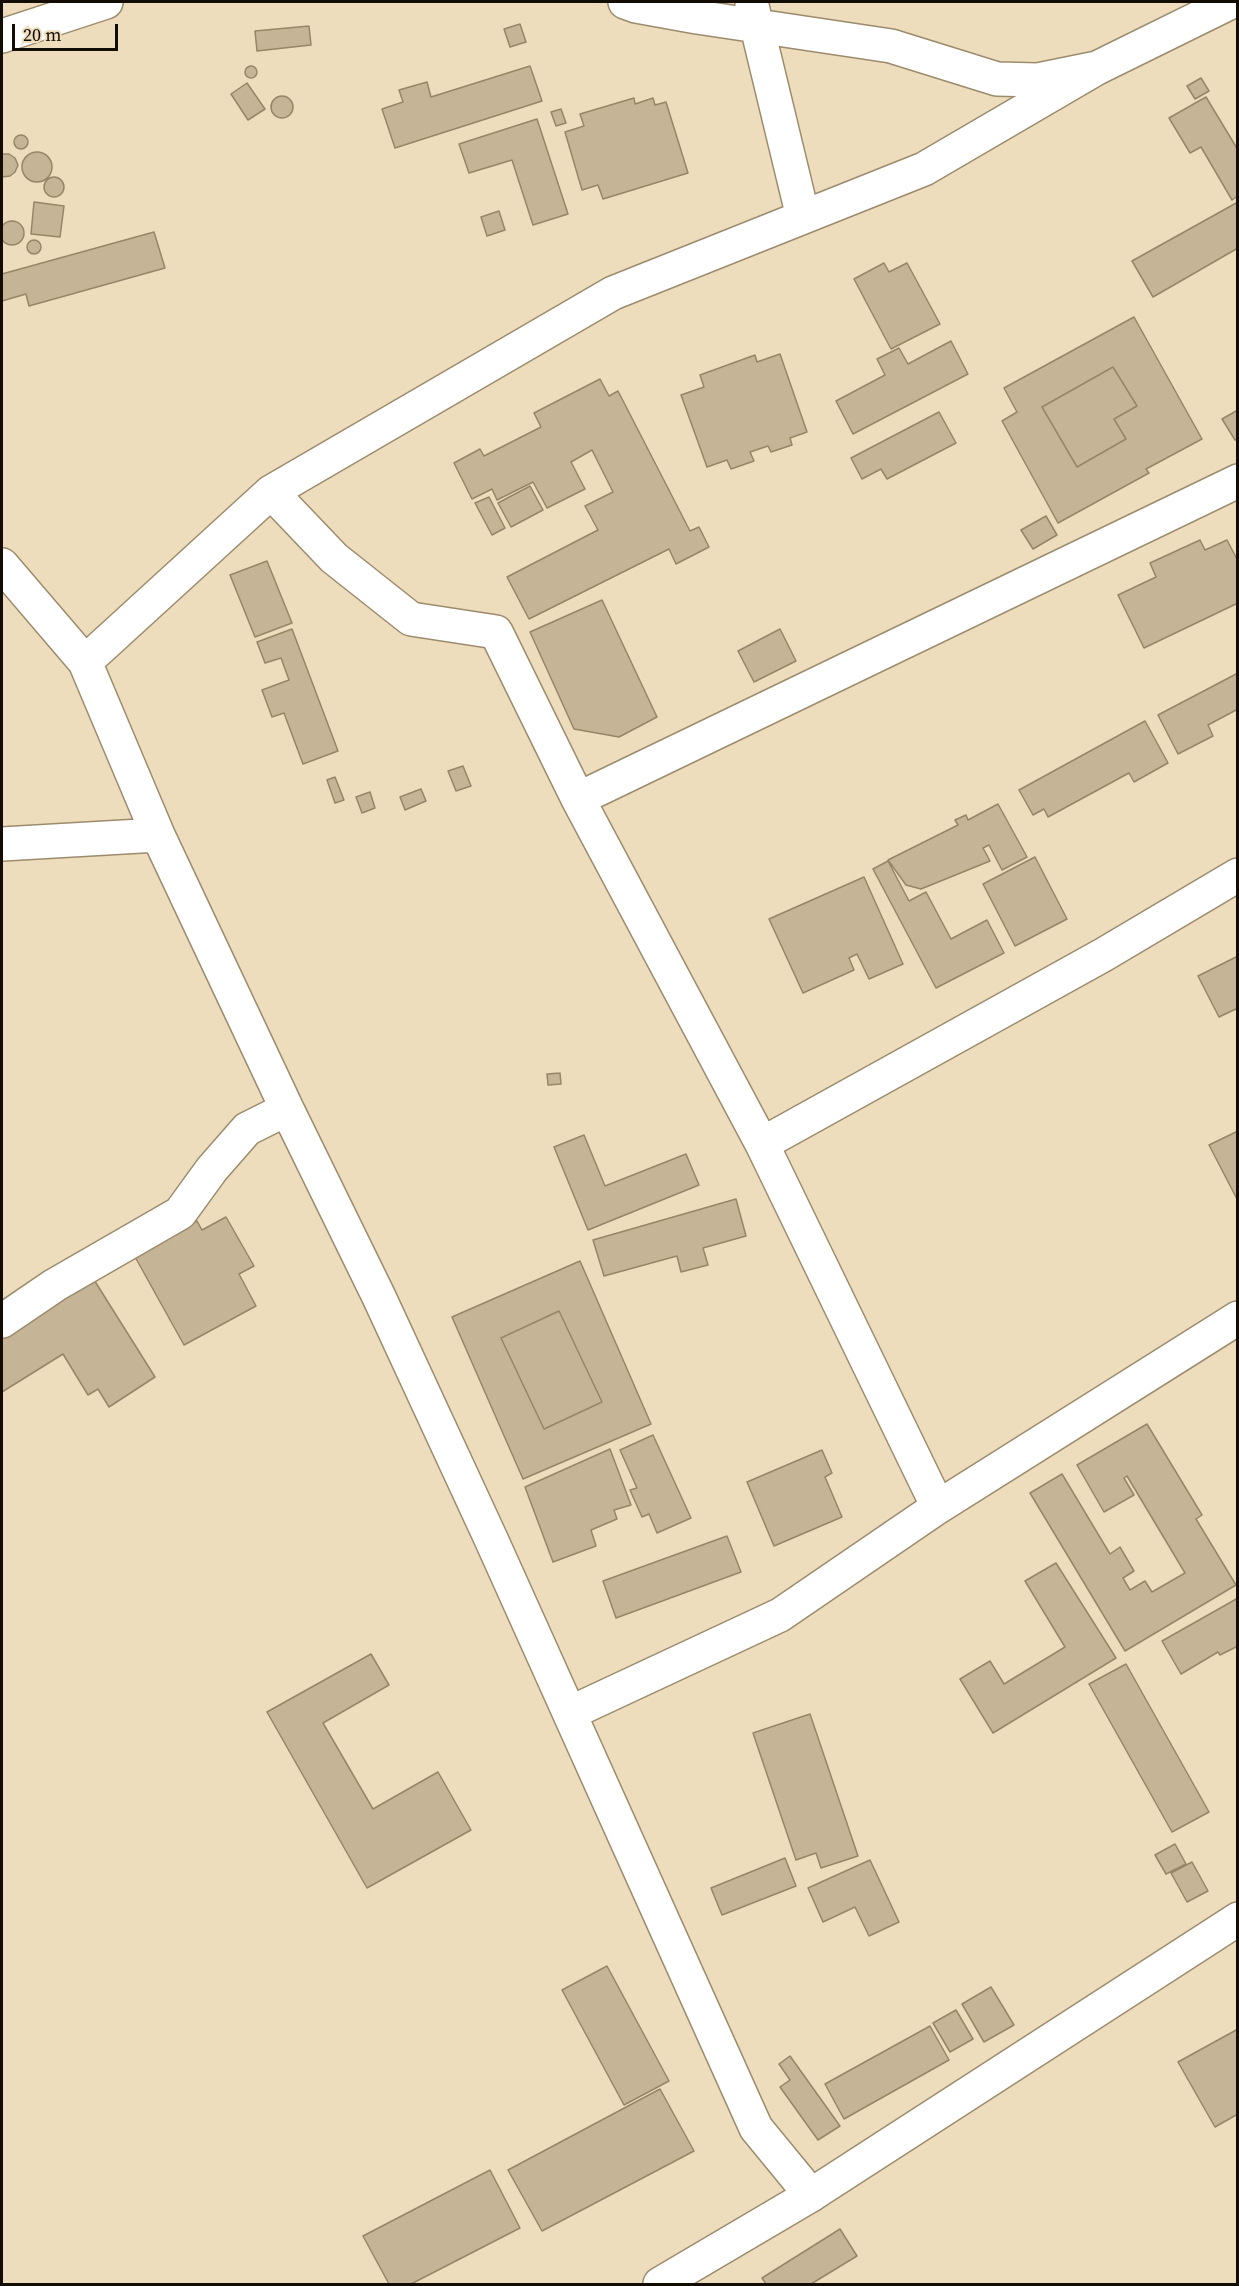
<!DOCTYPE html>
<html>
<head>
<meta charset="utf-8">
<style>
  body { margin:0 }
  #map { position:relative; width:1239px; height:2286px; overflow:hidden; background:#eeddbc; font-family:"Source Serif 4",serif }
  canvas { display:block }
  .frame { position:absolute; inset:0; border:3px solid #120c03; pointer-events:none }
  .scale { position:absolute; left:12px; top:24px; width:106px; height:27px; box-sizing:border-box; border:3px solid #120c03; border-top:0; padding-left:8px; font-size:18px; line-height:21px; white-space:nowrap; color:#120c03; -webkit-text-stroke:4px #eeddbc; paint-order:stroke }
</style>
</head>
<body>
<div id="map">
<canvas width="1239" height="2286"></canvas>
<div class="frame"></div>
<div class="scale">20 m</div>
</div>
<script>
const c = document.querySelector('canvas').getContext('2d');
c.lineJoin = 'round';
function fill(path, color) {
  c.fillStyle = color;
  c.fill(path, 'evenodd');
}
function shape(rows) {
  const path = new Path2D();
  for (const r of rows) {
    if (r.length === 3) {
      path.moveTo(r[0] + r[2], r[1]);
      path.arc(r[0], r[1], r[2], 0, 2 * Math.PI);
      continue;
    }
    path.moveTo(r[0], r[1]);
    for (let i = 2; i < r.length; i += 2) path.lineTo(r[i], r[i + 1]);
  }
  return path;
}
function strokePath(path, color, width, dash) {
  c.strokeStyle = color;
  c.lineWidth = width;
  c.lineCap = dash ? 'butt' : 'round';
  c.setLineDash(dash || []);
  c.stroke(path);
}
const building = shape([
  [520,24,526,42,510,47,504,29,520,24],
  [309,26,311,45,257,51,255,31,309,26],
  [251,72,6],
  [530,66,542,101,395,148,382,109,403,102,399,90,427,82,431,97,530,66],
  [1201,78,1209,91,1195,99,1187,86,1201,78],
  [247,83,265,109,248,120,231,94,247,83],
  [282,107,11],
  [1206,97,1238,150,1238,196,1232,200,1201,147,1190,153,1169,118,1206,97],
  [634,98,635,104,653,98,655,105,666,102,688,173,603,199,598,185,582,190,565,132,584,126,580,114,634,98],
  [561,109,566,123,556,126,551,112,561,109],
  [537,119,568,214,533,225,512,160,469,173,459,144,537,119],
  [21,142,7],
  [37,167,15],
  [2,154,9,154,15,158,18,165,15,172,10,176,2,177,2,154],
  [54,187,10],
  [34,202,64,206,60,237,31,234,34,202],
  [1238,202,1238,248,1153,297,1132,261,1238,202],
  [499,211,505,230,487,236,481,217,499,211],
  [12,233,12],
  [154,232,165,268,29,306,26,294,2,301,2,274,154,232],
  [34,247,7],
  [884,263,889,272,907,263,940,324,891,349,854,279,884,263],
  [1134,317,1202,439,1146,469,1149,473,1058,523,1002,421,1017,412,1004,388,1134,317],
  [1113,367,1137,406,1114,419,1126,439,1077,467,1042,407,1113,367],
  [951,341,968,374,853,434,836,401,885,375,877,359,899,348,908,364,951,341],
  [780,354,807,432,790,438,792,445,771,452,768,446,750,452,754,461,731,469,727,460,707,467,681,395,704,387,700,375,755,355,757,362,780,354],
  [1113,367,1137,406,1114,419,1126,439,1077,467,1042,407,1113,367],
  [600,379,609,396,618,391,690,531,699,527,709,547,676,564,669,549,529,619,507,577,598,530,585,506,613,492,592,450,571,462,585,489,547,508,533,482,497,500,492,489,472,499,454,463,480,449,484,456,541,427,534,413,600,379],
  [1238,410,1238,439,1235,440,1222,419,1238,410],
  [939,412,956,443,887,479,881,469,862,479,851,458,939,412],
  [530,486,543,510,511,527,498,503,530,486],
  [489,497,505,528,492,535,475,503,489,497],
  [1046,516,1057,535,1033,549,1021,530,1046,516],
  [1200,540,1205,550,1227,540,1238,561,1238,603,1144,648,1118,595,1156,577,1150,563,1200,540],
  [267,561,292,623,255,637,230,575,267,561],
  [602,600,657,717,619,737,574,729,530,632,602,600],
  [292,629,338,751,303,764,284,713,272,717,262,690,289,680,281,658,265,663,257,642,292,629],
  [780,629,796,661,754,682,738,651,780,629],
  [1238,673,1238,709,1208,725,1213,736,1178,754,1158,715,1238,673],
  [1145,721,1168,763,1134,782,1129,773,1048,817,1044,809,1033,815,1019,790,1145,721],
  [463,766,471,786,456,791,448,771,463,766],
  [335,777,344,800,335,803,327,780,335,777],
  [421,789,426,801,405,810,400,797,421,789],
  [370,792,375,808,362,813,356,797,370,792],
  [998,804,1027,857,1002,870,989,845,983,848,990,861,921,889,906,885,888,860,958,825,955,820,966,815,968,820,998,804],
  [1035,857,1067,919,1015,946,983,884,1035,857],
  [888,861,909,901,926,892,951,939,987,920,1004,953,936,988,873,869,888,861],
  [864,877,903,964,869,979,857,954,849,958,854,970,803,993,769,919,864,877],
  [1238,956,1238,1008,1219,1017,1198,976,1238,956],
  [560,1073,561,1084,548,1085,547,1074,560,1073],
  [1238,1131,1238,1201,1209,1145,1238,1131],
  [584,1135,605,1186,686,1154,699,1185,588,1230,554,1147,584,1135],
  [736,1199,746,1236,703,1248,708,1265,681,1272,677,1256,604,1276,593,1240,736,1199],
  [226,1217,254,1266,239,1274,256,1306,184,1345,134,1255,197,1221,202,1230,226,1217],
  [580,1261,651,1424,523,1479,452,1317,580,1261],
  [559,1311,602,1402,544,1429,501,1338,559,1311],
  [91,1275,155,1377,109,1407,98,1389,88,1395,63,1354,2,1392,2,1331,91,1275],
  [559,1311,602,1402,544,1429,501,1338,559,1311],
  [1147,1424,1202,1515,1196,1519,1236,1585,1125,1651,1030,1493,1062,1474,1110,1554,1120,1547,1134,1571,1123,1578,1130,1590,1145,1581,1152,1592,1185,1573,1127,1476,1124,1478,1134,1495,1104,1512,1077,1465,1147,1424],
  [653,1435,691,1518,657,1533,649,1514,642,1517,630,1490,637,1488,620,1450,653,1435],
  [610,1449,631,1505,614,1510,617,1519,591,1530,596,1546,553,1562,525,1487,610,1449],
  [822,1450,832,1473,825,1477,842,1517,774,1546,747,1482,822,1450],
  [727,1536,741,1572,616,1618,603,1581,727,1536],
  [1056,1563,1116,1658,993,1733,960,1679,990,1661,1004,1684,1065,1647,1025,1581,1056,1563],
  [1238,1598,1238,1646,1220,1655,1218,1652,1181,1674,1162,1641,1238,1598],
  [371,1654,389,1685,323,1723,373,1809,438,1772,471,1830,367,1888,267,1712,371,1654],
  [1126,1664,1209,1812,1172,1832,1089,1684,1126,1664],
  [810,1714,858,1856,821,1868,816,1853,796,1860,753,1733,810,1714],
  [1175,1844,1186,1864,1166,1874,1155,1855,1175,1844],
  [785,1858,796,1886,722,1915,711,1888,785,1858],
  [870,1860,899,1922,869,1936,855,1907,823,1922,808,1888,870,1860],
  [1192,1862,1208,1891,1187,1902,1171,1873,1192,1862],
  [607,1966,669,2081,624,2105,562,1990,607,1966],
  [991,1987,1014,2025,984,2042,962,2004,991,1987],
  [956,2010,973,2039,950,2052,933,2023,956,2010],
  [930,2026,949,2060,844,2119,825,2084,930,2026],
  [1238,2029,1238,2114,1215,2127,1178,2062,1238,2029],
  [790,2056,840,2126,818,2140,780,2087,790,2080,779,2064,790,2056],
  [660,2089,694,2151,542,2231,508,2170,660,2089],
  [490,2170,520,2228,411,2284,389,2284,363,2236,490,2170],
  [840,2229,857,2256,811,2284,766,2284,762,2278,840,2229]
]);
const minor = shape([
  [625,2,636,6,697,17,891,46,997,79,1038,80,1097,68,1231,2],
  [752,6,803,217],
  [2,36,106,2],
  [271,492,334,558,411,619,496,632,578,799,762,1144,938,1507],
  [2,565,85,662,158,835,287,1109,379,1297,491,1539,756,2128,811,2195],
  [85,662,271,492,613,293,924,169,1097,68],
  [578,799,1238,481],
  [2,844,158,835],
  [762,1144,1103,955,1238,875],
  [2,1321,55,1285,180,1213,212,1169,247,1129,287,1109],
  [570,1713,780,1615,938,1507,1238,1318]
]);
const secondary = shape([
  [660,2284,811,2195,1238,1919]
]);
fill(building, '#c5b495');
strokePath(building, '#968668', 1.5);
strokePath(minor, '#9c8b6d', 36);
strokePath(secondary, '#9c8b6d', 36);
strokePath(minor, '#fff', 33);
strokePath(secondary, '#fff', 33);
</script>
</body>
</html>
